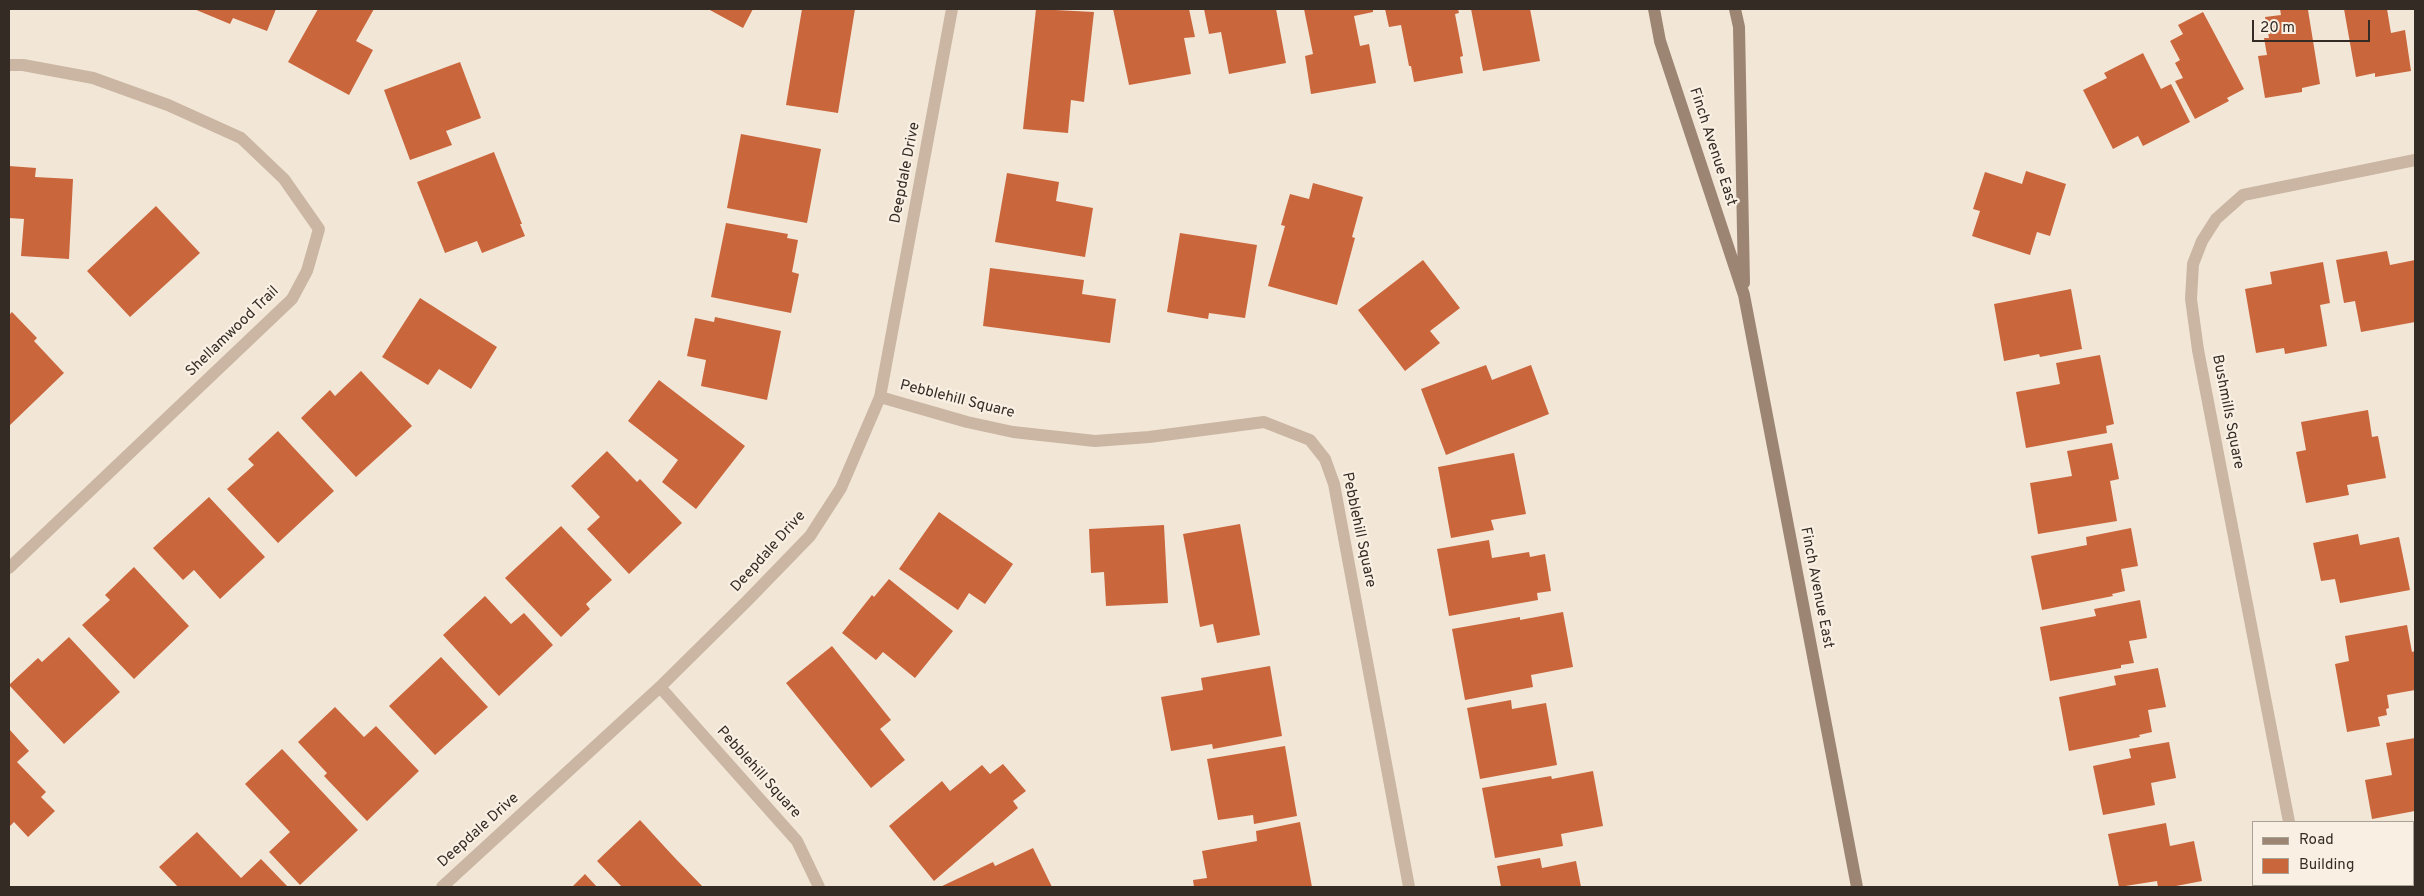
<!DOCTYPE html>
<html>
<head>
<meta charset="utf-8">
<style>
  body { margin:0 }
  #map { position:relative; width:2424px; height:896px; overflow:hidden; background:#f2e6d7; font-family:Overpass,sans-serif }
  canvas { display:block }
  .frame { position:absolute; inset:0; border:10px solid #342b25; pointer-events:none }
  .legend { position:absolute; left:2252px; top:821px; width:162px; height:65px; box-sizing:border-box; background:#f9f0e3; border:1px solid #aaa197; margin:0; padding:6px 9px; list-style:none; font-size:15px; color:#342b25 }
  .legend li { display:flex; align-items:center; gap:10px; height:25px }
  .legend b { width:25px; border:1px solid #aaa197 }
  .scale { position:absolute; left:2252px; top:20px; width:118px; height:22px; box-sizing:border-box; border:2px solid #342b25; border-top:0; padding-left:6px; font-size:15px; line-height:18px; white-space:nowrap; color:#342b25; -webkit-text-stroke:4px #f9f0e3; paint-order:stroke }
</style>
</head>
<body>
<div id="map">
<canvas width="2424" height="896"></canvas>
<div class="frame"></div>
<ul class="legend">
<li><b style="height:6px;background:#9d8574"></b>Road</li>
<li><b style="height:14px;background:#ca663c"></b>Building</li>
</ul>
<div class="scale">20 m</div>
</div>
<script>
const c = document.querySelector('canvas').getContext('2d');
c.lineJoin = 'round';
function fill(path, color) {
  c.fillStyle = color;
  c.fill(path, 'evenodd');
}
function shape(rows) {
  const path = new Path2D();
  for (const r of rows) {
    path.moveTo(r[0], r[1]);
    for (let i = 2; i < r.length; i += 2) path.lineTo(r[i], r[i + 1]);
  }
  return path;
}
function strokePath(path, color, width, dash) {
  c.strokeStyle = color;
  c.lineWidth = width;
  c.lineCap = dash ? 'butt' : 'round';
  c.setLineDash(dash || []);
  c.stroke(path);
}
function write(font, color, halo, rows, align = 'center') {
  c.font = font + ' Overpass,sans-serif';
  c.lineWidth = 4.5;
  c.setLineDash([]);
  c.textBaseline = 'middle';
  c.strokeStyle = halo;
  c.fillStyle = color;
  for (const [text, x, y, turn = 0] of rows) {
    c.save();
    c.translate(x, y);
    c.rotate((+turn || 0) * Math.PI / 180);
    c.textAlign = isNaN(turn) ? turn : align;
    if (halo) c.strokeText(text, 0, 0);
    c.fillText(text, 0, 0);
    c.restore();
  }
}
const building = shape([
  [194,9,276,9,267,31,233,18,230,24],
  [318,9,374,9,356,41,373,50,349,95,288,62],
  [708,9,753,9,743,28],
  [802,9,855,9,838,113,786,105],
  [1036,9,1094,12,1084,102,1071,100,1068,133,1023,129],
  [1113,9,1189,9,1195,37,1184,38,1191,74,1129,85],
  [1204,9,1276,9,1286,63,1229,74,1221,32,1209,34],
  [1304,9,1373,9,1373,12,1354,16,1360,46,1369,44,1376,83,1311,94,1305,56,1313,54],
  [1385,9,1458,9,1459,13,1455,14,1463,56,1460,57,1463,73,1414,82,1411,66,1409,66,1401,25,1389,27],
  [1471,9,1530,9,1540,61,1483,71],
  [2280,9,2308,10,2320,84,2302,88,2302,92,2265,98,2258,56,2267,55,2264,38,2269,38,2265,17,2281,15],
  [2344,9,2387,9,2391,33,2405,30,2411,71,2375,77,2375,73,2356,77],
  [2203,12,2244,89,2227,98,2229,101,2195,119,2175,81,2183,78,2175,63,2180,60,2170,41,2183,34,2178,25],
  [2143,53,2161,89,2171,84,2190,122,2143,146,2138,136,2113,149,2083,90,2107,78,2104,73],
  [460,62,481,118,446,131,452,145,410,160,384,90],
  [741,134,821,149,807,223,727,208],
  [494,152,522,224,520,224,525,236,482,253,477,241,445,253,417,182],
  [9,166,36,168,35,177,73,179,69,259,21,256,24,219,9,218],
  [2026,171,2066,184,2050,236,2037,232,2030,255,1972,236,1980,211,1973,209,1985,172,2022,184],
  [1007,173,1059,182,1056,201,1093,208,1085,257,995,242],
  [1313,183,1363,197,1352,237,1355,238,1337,305,1268,286,1285,226,1281,225,1290,194,1309,199],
  [156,206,200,253,130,317,87,271],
  [726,223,788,234,787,238,798,240,792,272,799,274,791,313,711,297],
  [1180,233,1257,245,1245,318,1209,313,1208,319,1167,312],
  [2387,251,2390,265,2415,260,2415,322,2361,332,2355,301,2344,303,2336,260],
  [1423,260,1460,308,1430,331,1440,343,1405,371,1358,310],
  [2323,262,2330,303,2320,305,2327,346,2285,354,2284,348,2256,353,2245,289,2272,284,2270,272],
  [990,268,1084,280,1082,294,1116,299,1110,343,983,326],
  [2071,289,2082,349,2040,357,2039,354,2004,361,1994,304],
  [420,298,497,347,471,389,439,369,428,385,382,357],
  [12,312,37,338,34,341,64,373,9,426,9,315],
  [715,317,781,331,767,400,701,386,706,360,687,356,695,318,714,322],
  [2100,355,2114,424,2106,426,2107,433,2026,448,2016,392,2060,384,2056,363],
  [1486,365,1492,380,1531,365,1549,414,1446,455,1421,389],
  [361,371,412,426,356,477,301,418,330,390,335,396],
  [659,380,745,446,696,509,662,482,678,460,628,421],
  [2368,410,2372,437,2378,436,2386,478,2347,485,2349,495,2306,503,2296,452,2306,450,2301,422],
  [278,431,334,491,278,543,227,489,254,465,248,459],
  [2112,443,2119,479,2110,481,2117,521,2038,534,2030,483,2072,476,2067,451],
  [607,451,637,482,640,479,682,523,629,574,587,529,600,517,571,486],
  [1514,453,1526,514,1491,520,1494,530,1451,538,1438,467],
  [209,497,265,557,220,599,194,570,183,580,153,548],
  [939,512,1013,564,985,604,969,593,958,610,899,569],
  [1240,524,1260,635,1217,643,1213,624,1200,627,1183,534],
  [1164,525,1168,603,1106,606,1104,572,1091,573,1089,529],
  [561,526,612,580,586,604,590,609,561,637,505,578],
  [2131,528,2138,566,2121,569,2125,591,2112,594,2113,596,2042,610,2031,556,2087,545,2086,537],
  [2358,534,2360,545,2399,537,2410,590,2340,603,2335,579,2321,581,2313,543],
  [1489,540,1492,558,1529,552,1530,557,1545,554,1551,591,1537,593,1538,600,1449,616,1437,549],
  [134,567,189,626,134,679,82,625,110,600,105,595],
  [889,579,953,631,915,678,883,652,876,660,842,633,872,595,874,597],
  [485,596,511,624,524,613,553,645,499,696,443,635],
  [2140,600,2147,638,2129,641,2134,663,2121,665,2121,668,2050,681,2040,627,2096,616,2094,609],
  [1563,612,1573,667,1531,675,1533,687,1465,700,1452,629,1520,617,1520,620],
  [2407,625,2412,652,2415,651,2415,690,2387,695,2389,708,2386,709,2387,715,2378,717,2380,726,2347,732,2335,664,2349,661,2345,636],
  [69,637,120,692,64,744,9,685,38,658,42,662],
  [832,646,891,720,880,729,905,760,871,788,786,683],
  [441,657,488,707,435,755,389,706],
  [1270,666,1282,736,1213,749,1212,744,1171,751,1161,697,1203,690,1201,678],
  [2158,668,2166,707,2148,710,2152,732,2139,735,2140,737,2069,751,2059,697,2116,685,2114,676],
  [1511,700,1512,709,1546,703,1557,765,1480,779,1467,708],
  [335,707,364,737,376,726,419,771,367,821,324,776,327,773,298,742],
  [9,729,29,751,17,762,46,792,41,797,55,811,28,837,14,822,9,827],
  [2415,738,2415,811,2372,819,2365,780,2392,775,2386,743],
  [2169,742,2176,778,2151,783,2155,805,2103,815,2093,766,2131,758,2129,749],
  [1285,746,1297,816,1254,824,1253,815,1218,820,1207,759],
  [282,749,358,830,300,885,269,852,290,832,245,784],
  [1003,764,1026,791,1013,801,1018,808,934,881,889,826,942,781,950,791,982,765,990,774],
  [1593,771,1603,826,1561,834,1563,846,1495,858,1482,788,1551,776,1552,779],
  [640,820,674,857,703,887,622,887,597,861],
  [1300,822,1312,887,1194,887,1193,880,1207,878,1202,851,1257,841,1256,831],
  [2166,823,2170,846,2194,841,2202,881,2171,887,2158,887,2157,881,2119,887,2108,834],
  [197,832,241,878,261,859,288,887,178,887,159,867],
  [2415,837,2415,887,2406,887,2406,885,2413,885,2413,838],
  [1033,848,1052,887,940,887,993,862,995,866],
  [1540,858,1542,868,1576,861,1581,887,1501,887,1497,866],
  [585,874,597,887,572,887]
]);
const street = shape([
  [9,65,23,65,93,78,168,105,241,138,284,179,319,229,307,271,292,299,9,568],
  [880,397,967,422,1013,432,1095,441,1149,437,1264,422,1310,440,1325,459,1334,484,1409,887],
  [660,687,797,841,819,887],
  [2289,822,2198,350,2191,299,2193,264,2202,241,2216,219,2243,195,2415,160],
  [2301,885,2302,887],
  [442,887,660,687,747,601,810,536,841,488,880,397,952,9]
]);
const secondary = shape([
  [1654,9,1660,41,1744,295,1857,887],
  [1735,9,1739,27,1744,283]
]);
const streetNames = [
  ["Finch Avenue East",1712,147,72],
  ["Deepdale Drive",906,173,-79],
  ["Shellamwood Trail",233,332,-44],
  ["Pebblehill Square",957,400,14],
  ["Bushmills Square",2227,412,79],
  ["Pebblehill Square",1358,530,78],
  ["Deepdale Drive",769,552,-48],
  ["Finch Avenue East",1816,588,79],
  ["Pebblehill Square",758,773,48],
  ["Deepdale Drive",479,831,-42]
];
fill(building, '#ca663c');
strokePath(street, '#cab6a2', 12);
strokePath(secondary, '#9d8574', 12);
write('15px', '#342b25', '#f9f0e3', streetNames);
</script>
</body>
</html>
